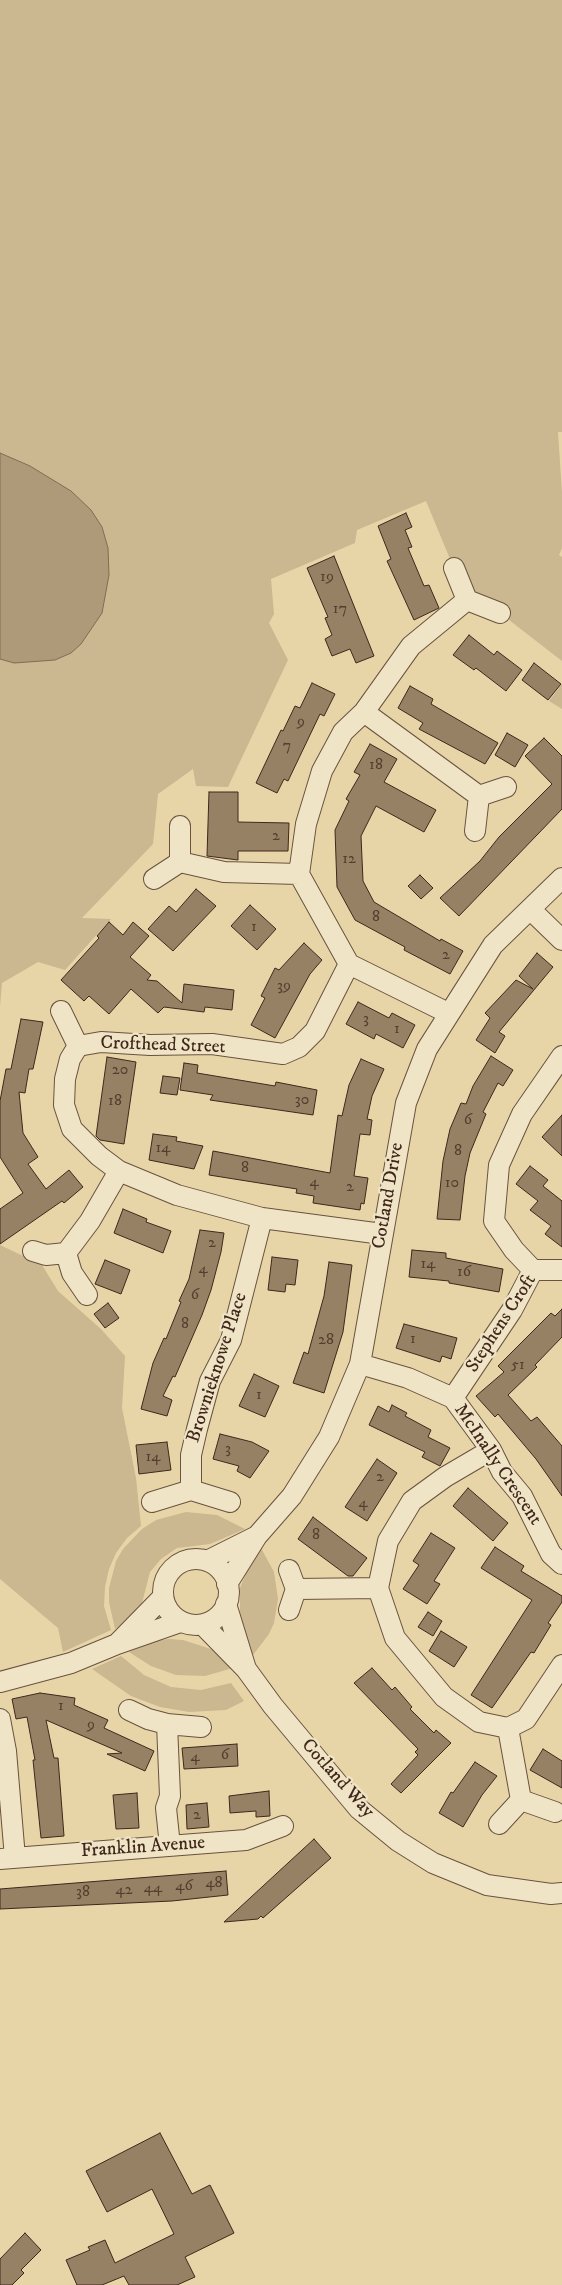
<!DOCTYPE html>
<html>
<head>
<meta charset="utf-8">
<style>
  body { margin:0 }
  canvas { display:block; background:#e7d5a8 }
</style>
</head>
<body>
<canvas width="562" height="2285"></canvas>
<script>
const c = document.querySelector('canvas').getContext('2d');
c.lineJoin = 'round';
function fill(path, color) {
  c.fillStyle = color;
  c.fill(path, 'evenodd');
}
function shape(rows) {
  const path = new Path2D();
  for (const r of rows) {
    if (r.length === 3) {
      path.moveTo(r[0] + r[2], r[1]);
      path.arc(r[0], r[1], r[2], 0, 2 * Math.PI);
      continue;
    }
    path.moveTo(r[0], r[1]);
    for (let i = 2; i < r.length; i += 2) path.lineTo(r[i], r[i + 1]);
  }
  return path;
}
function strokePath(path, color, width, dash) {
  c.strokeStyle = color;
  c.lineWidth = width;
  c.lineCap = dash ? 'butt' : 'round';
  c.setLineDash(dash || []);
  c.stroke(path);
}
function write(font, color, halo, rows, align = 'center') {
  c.font = font + ' "IM FELL DW Pica",serif';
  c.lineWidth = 4.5;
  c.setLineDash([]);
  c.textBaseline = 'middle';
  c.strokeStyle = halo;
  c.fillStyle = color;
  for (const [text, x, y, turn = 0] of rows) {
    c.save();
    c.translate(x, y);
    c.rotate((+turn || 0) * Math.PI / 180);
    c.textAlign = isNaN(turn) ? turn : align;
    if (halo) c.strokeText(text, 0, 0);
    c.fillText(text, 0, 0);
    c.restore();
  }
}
const green = shape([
  [0,0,562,0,562,432,558,432,562,493,562,548,559,555,562,557,562,661,500,613,467,600,426,501,357,530,355,543,271,579,274,614,269,623,288,660,228,787,196,786,193,769,158,794,153,844,82,918,111,919,65,970,38,962,2,983,0,1007],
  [562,684,562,709,549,701],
  [0,1245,42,1265,58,1291,101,1329,125,1356,122,1408,136,1478,141,1526,127,1538,116,1553,109,1569,105,1587,104,1606,111,1630,63,1652,58,1628,0,1579],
  [186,1512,217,1515,245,1529,210,1544,177,1548,161,1559,150,1572,141,1607,129,1619,115,1629,109,1602,109,1588,116,1561,123,1549,142,1529,156,1520],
  [261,1548,274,1572,278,1599,274,1623,269,1634,253,1655,243,1634,240,1613,240,1588,247,1571],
  [169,1639,183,1640,211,1649,233,1668,205,1676,176,1675,151,1666,129,1652,155,1641],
  [121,1656,144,1675,171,1687,201,1690,231,1683,244,1701,226,1710,189,1712,160,1707,131,1696,92,1669]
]);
const water = shape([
  [0,453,30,466,71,491,91,510,102,527,108,548,109,575,102,613,81,644,71,653,55,660,14,663,0,659,0,453]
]);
const building = shape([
  [406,513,412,527,405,530,412,547,408,548,424,586,429,585,439,608,414,620,387,561,391,559,378,526,406,513],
  [334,556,374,656,356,663,350,649,332,656,325,639,332,635,325,618,328,617,307,568,334,556],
  [469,635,494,655,497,651,522,670,506,691,476,668,474,670,453,655,469,635],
  [534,663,561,684,548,700,522,680,534,663],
  [312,683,335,694,324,716,320,714,288,781,284,779,277,793,256,783,281,730,283,731,295,706,300,708,312,683],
  [410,686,433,699,431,704,498,743,485,764,419,729,423,723,398,708,410,686],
  [507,733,528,745,515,767,495,755,507,733],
  [544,738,562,756,562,809,459,916,440,898,480,861,499,837,552,784,525,756,544,738],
  [370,744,397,759,384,782,436,810,424,832,376,806,361,836,363,881,374,902,440,941,441,939,463,951,450,974,404,950,405,947,355,920,337,887,335,830,349,801,346,799,360,775,354,772,370,744],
  [209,792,238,792,238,822,289,823,288,851,238,851,238,860,207,856,209,792],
  [420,875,433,888,421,899,408,886,420,875],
  [196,889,216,906,173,951,148,929,169,906,176,912,196,889],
  [250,905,276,929,257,950,231,926,250,905],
  [109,922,123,935,133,922,149,936,130,957,151,975,147,980,157,981,182,1003,184,984,234,990,232,1010,205,1007,204,1012,164,1007,158,1013,131,989,109,1014,89,996,84,1001,61,980,99,938,97,936,109,922],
  [304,943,322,960,310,974,275,1038,251,1025,265,998,261,996,275,968,279,970,304,943],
  [537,953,553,967,499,1032,505,1036,495,1053,476,1040,490,1018,485,1013,516,980,533,989,519,976,537,953],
  [358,1002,389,1018,392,1013,415,1025,403,1048,376,1034,374,1039,346,1024,358,1002],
  [21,1019,43,1022,33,1069,29,1069,25,1093,19,1092,23,1133,38,1157,28,1164,46,1189,69,1170,83,1187,64,1203,62,1201,0,1244,0,1209,23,1193,0,1157,0,1101,6,1069,11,1069,21,1019],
  [491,1056,513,1070,503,1086,498,1083,483,1112,486,1114,470,1153,465,1176,460,1220,437,1219,443,1161,450,1129,461,1103,466,1104,473,1086,491,1056],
  [107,1057,136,1062,124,1144,100,1140,96,1136,107,1057],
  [361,1059,384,1069,372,1096,367,1119,372,1120,370,1135,360,1134,354,1176,368,1178,364,1204,361,1203,360,1210,313,1203,314,1196,296,1193,297,1189,209,1175,213,1151,330,1173,338,1115,342,1116,349,1085,361,1059],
  [184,1063,198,1065,197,1073,275,1086,276,1082,317,1090,313,1115,210,1100,213,1095,180,1090,184,1063],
  [163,1076,180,1078,177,1095,160,1093,163,1076],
  [562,1115,562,1156,542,1137,562,1115],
  [153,1134,177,1137,176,1141,203,1146,194,1169,149,1160,153,1134],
  [530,1166,548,1180,543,1186,562,1201,562,1247,545,1234,551,1226,530,1210,538,1201,516,1184,530,1166],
  [123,1209,147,1219,146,1222,171,1231,163,1253,114,1233,123,1209],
  [200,1230,224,1233,221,1252,211,1290,202,1315,175,1377,173,1376,163,1396,172,1400,167,1416,141,1409,153,1363,164,1338,166,1339,181,1302,179,1301,189,1279,200,1230],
  [412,1250,446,1253,446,1258,503,1269,499,1292,449,1283,449,1281,409,1277,412,1250],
  [272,1257,298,1260,295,1285,286,1284,285,1292,268,1290,272,1257],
  [105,1260,130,1270,121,1294,95,1284,105,1260],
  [329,1262,352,1265,343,1332,324,1393,293,1383,304,1352,308,1354,324,1296,329,1262],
  [108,1303,119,1318,105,1328,94,1314,108,1303],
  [562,1309,562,1337,535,1365,537,1367,508,1395,531,1421,537,1417,562,1446,562,1496,536,1459,498,1414,495,1417,476,1396,504,1372,498,1366,551,1313,555,1316,562,1309],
  [404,1324,457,1338,451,1359,442,1356,440,1362,396,1348,404,1324],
  [254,1374,279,1386,265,1417,239,1406,254,1374],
  [392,1405,407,1413,405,1416,431,1430,428,1437,450,1448,440,1466,422,1457,425,1452,369,1425,378,1406,389,1412,392,1405],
  [220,1434,252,1442,269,1451,250,1478,237,1471,239,1466,213,1459,220,1434],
  [167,1442,171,1470,139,1474,136,1445,167,1442],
  [377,1459,397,1473,367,1521,345,1507,377,1459],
  [468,1488,508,1523,493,1541,453,1506,468,1488],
  [313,1517,367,1558,353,1576,348,1576,298,1539,313,1517],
  [431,1533,455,1548,434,1581,440,1584,427,1604,403,1589,419,1565,413,1561,431,1533],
  [495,1547,524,1566,521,1571,562,1596,562,1602,548,1623,551,1625,534,1653,531,1652,492,1708,471,1695,532,1600,481,1568,495,1547],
  [428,1612,442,1621,433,1636,418,1627,428,1612],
  [441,1631,467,1647,454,1667,429,1651,441,1631],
  [372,1668,392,1690,395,1687,412,1707,410,1709,434,1733,436,1730,451,1743,401,1793,391,1784,418,1755,415,1752,418,1749,354,1683,372,1668],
  [40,1693,75,1698,74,1705,108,1720,104,1728,154,1751,145,1771,107,1754,122,1753,46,1720,54,1758,58,1758,64,1836,41,1838,33,1760,35,1760,27,1717,16,1719,12,1699,40,1693],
  [237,1744,238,1766,184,1769,182,1748,237,1744],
  [543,1749,562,1761,562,1788,530,1770,543,1749],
  [475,1762,497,1776,482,1795,463,1827,439,1813,451,1792,453,1793,475,1762],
  [269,1791,270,1816,256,1817,256,1811,230,1813,229,1796,269,1791],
  [137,1793,139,1828,116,1829,113,1795,137,1793],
  [207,1803,209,1827,187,1829,186,1805,207,1803],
  [314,1839,331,1858,263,1918,261,1916,258,1919,224,1922,314,1839],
  [226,1871,228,1895,172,1901,0,1909,0,1889,226,1871],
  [160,2133,192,2194,210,2185,234,2233,185,2257,195,2277,177,2285,129,2285,124,2276,102,2285,77,2285,66,2260,90,2250,88,2247,105,2240,115,2263,174,2234,152,2189,107,2212,86,2171,160,2133],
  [25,2233,41,2250,21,2270,24,2273,12,2285,0,2285,0,2259,25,2233]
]);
const street = shape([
  [467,600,500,613],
  [364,712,479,796,506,787],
  [180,826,180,862,224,872,299,874],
  [475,831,479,796],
  [154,879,180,862],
  [530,909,562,940],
  [349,964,315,1031,299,1047,283,1054,212,1044,150,1045,101,1042,78,1046,70,1059,65,1079,64,1105,72,1129,99,1156,119,1171,177,1195,262,1218,382,1234],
  [61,1011,78,1046],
  [448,1013,349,964,299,874,306,824,322,771,343,732,364,712,411,646,467,600,454,568],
  [33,1251,46,1255,66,1253],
  [533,1270,514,1250,494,1221,499,1165,522,1114,562,1056],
  [87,1295,72,1273,66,1253,90,1221,119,1171],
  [360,1364,408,1378,453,1398,491,1450,502,1472,522,1496,551,1554,562,1564],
  [453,1398,512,1310,533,1270,562,1270],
  [491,1450,445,1477,412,1501,388,1541,378,1588,395,1638,444,1697,479,1722,508,1728],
  [191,1490,230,1502],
  [152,1502,191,1490,191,1455,197,1429,210,1381,231,1340,262,1218],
  [257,1536,292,1496,329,1437,360,1364,406,1103,427,1049,493,945,562,878],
  [196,1592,33],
  [207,1561,257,1536,227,1584],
  [296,1589,378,1588],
  [163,1597,117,1644,180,1622],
  [289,1610,296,1589,289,1570],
  [203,1625,246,1669,226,1604],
  [246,1669,273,1706,359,1809,398,1841,433,1863,487,1885,551,1894,562,1893],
  [0,1682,71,1663,117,1644],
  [129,1710,148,1719,167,1724,201,1727],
  [0,1719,6,1751,15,1858],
  [167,1724,170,1796,166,1808,170,1846],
  [508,1728,526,1719,562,1665],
  [521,1800,555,1812],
  [499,1824,521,1800,508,1728],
  [0,1859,246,1840,283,1826]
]);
const numberNames = [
  ["19",327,578],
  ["17",340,610],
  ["9",301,723],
  ["7",287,747],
  ["18",376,766],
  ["2",276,837],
  ["12",349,860],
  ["8",376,918],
  ["1",254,928],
  ["2",446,956],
  ["39",284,987],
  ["3",366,1020],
  ["1",397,1030],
  ["20",120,1071],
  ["30",302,1101],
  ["18",115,1102],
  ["6",468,1121],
  ["14",163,1149],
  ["8",458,1152],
  ["8",245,1169],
  ["4",314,1183],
  ["10",452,1184],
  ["2",350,1188],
  ["2",212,1244],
  ["14",428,1265],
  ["4",203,1270],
  ["16",464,1273],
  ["6",195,1296],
  ["8",185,1325],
  ["1",413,1340],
  ["28",326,1341],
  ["51",518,1366],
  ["1",259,1396],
  ["3",228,1450],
  ["14",153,1458],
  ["2",380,1478],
  ["4",363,1504],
  ["8",316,1536],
  ["1",61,1707],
  ["9",91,1726],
  ["6",225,1756],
  ["4",195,1758],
  ["2",197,1816],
  ["48",214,1884],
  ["46",184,1887],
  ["44",153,1889],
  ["42",124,1891],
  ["38",83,1893]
];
const streetNames = [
  ["Crofthead Street",163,1046,2],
  ["Cotland Drive",389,1196,-80],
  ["Stephens Croft",502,1324,-57],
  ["Brownieknowe Place",218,1368,-72],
  ["McInally Crescent",497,1465,56],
  ["Cotland Way",337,1779,48],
  ["Franklin Avenue",143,1848,-4]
];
fill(green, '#cbb790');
fill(water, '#ae9a78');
strokePath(water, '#826c53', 1);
fill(building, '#978165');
strokePath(building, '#40271c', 1);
strokePath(street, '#6a523f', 22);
strokePath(street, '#efe4c6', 20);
write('16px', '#563e2e', null, numberNames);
write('19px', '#40271c', '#efe4c6', streetNames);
</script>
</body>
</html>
